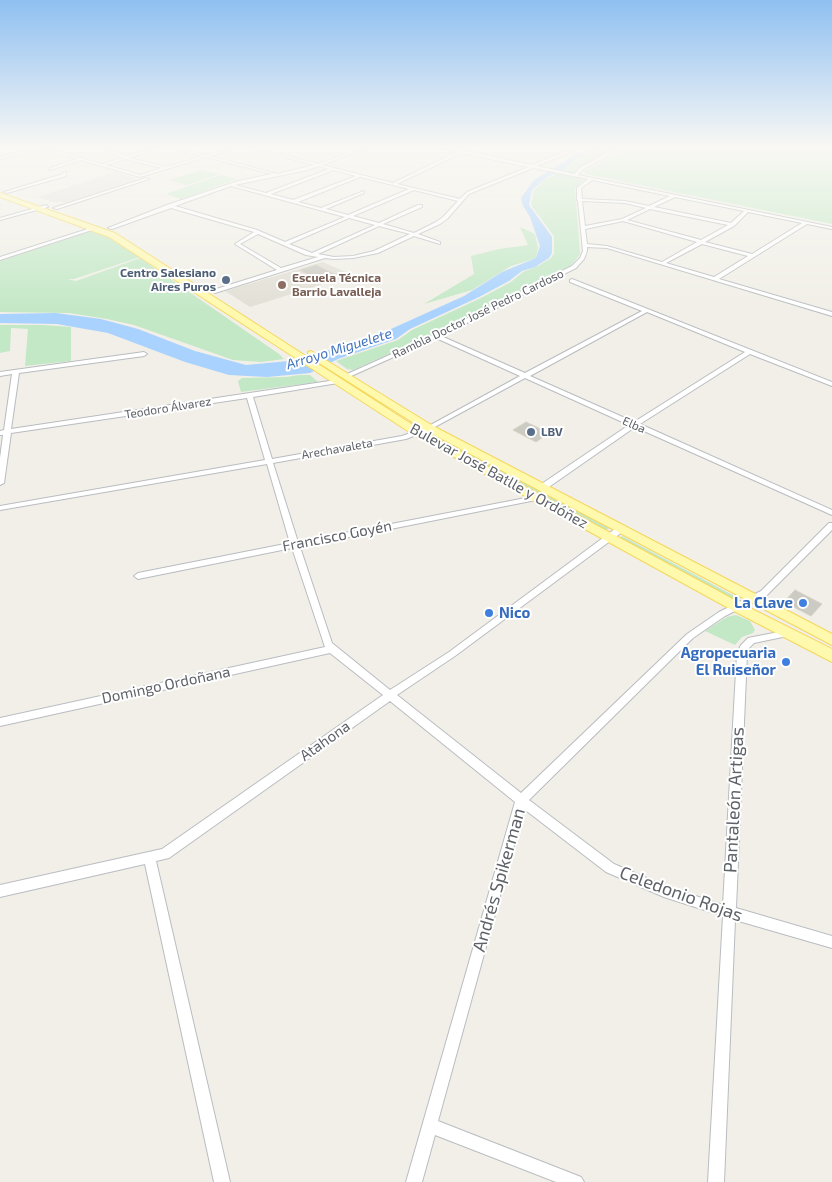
<!DOCTYPE html>
<html>
<head>
<meta charset="utf-8">
<style>
  body { margin:0 }
  canvas { display:block; background:#f1efe7 }
</style>
</head>
<body>
<canvas width="832" height="1182"></canvas>
<script>
const c = document.querySelector('canvas').getContext('2d');
c.lineJoin = 'round';
function fill(path, color) {
  c.fillStyle = color;
  c.fill(path, 'evenodd');
}
function shape(rows) {
  const path = new Path2D();
  for (const r of rows) {
    path.moveTo(r[0], r[1]);
    for (let i = 2; i < r.length; i += 2) path.lineTo(r[i], r[i + 1]);
  }
  return path;
}
function strokePath(path, color, width, dash) {
  c.strokeStyle = color;
  c.lineWidth = width;
  c.lineCap = dash ? 'butt' : 'round';
  c.setLineDash(dash || []);
  c.stroke(path);
}
function write(font, color, halo, rows, align = 'center') {
  c.font = font + ' "Exo 2",sans-serif';
  c.lineWidth = 4;
  c.setLineDash([]);
  c.textBaseline = 'middle';
  c.strokeStyle = halo;
  c.fillStyle = color;
  for (const [text, x, y, turn = 0] of rows) {
    c.save();
    c.translate(x, y);
    c.rotate((+turn || 0) * Math.PI / 180);
    c.textAlign = isNaN(turn) ? turn : align;
    if (halo) c.strokeText(text, 0, 0);
    c.fillText(text, 0, 0);
    c.restore();
  }
}
const industrial = shape([
  [115,172,137,179,68,202,53,202,37,197]
]);
const education = shape([
  [323,262,352,275,250,307,225,291]
]);
const green = shape([
  [607,148,623,148,605,153,577,169,573,174,562,171,580,158],
  [629,148,832,148,832,224,586,174,584,171],
  [201,170,220,174,187,185,169,180],
  [559,173,584,180,575,188,580,254,571,266,431,335,353,370,347,369,336,361,398,340,412,330,481,298,511,282,523,272,540,265,551,258,554,253,554,236,531,205,534,190,546,179],
  [221,175,237,179,181,199,166,194],
  [520,227,535,234,538,248,536,258,511,266,472,290,424,304,474,274,471,256,499,249,528,245],
  [88,232,96,232,103,234,140,257,74,279,67,279,76,281,140,258,279,354,284,359,261,362,233,360,134,325,107,319,69,313,0,312,0,261],
  [0,325,43,325,71,327,71,361,25,366,28,329,11,328,10,351,0,353],
  [300,375,310,375,318,382,241,392,238,381,242,378,286,377],
  [436,437,609,528,606,530,434,438],
  [622,536,738,598,735,600,620,538],
  [736,615,750,621,755,630,753,633,742,637,735,645,705,631,727,617]
]);
const water = shape([
  [593,148,604,148,579,157,564,169,546,178,532,190,529,205,552,237,552,253,549,258,535,267,522,271,509,281,479,297,410,329,396,339,338,359,310,373,267,377,229,375,185,362,108,333,57,324,0,323,0,314,56,313,101,319,138,329,195,351,246,365,289,361,355,343,380,334,464,296,502,272,536,258,540,246,530,217,523,206,521,198,534,180,573,156]
]);
const stream = shape([
  [805,148,832,151]
]);
const building = shape([
  [316,265,336,275,319,280,300,270,316,265],
  [526,422,549,433,536,442,513,430,526,422],
  [795,590,822,604,811,616,784,602,795,590]
]);
const street = shape([
  [38,148,44,148,102,164,122,158,102,148,106,148,126,156,154,148,159,148,129,158,166,167,202,156,172,148,206,155,231,148,236,148,210,156,277,174,314,165,249,148,254,148,318,164,363,148,368,148,322,165,393,183,457,152,440,148,462,150,532,165,575,148,580,148,537,166,574,174,581,167,615,149,628,148,617,151,583,169,578,175,832,227,832,229,807,224,719,279,832,312,832,316,607,248,587,247,587,251,584,259,576,268,441,336,525,373,642,311,570,282,570,280,572,279,832,382,832,386,750,354,640,424,832,510,832,515,635,427,546,489,540,489,539,487,540,485,629,425,525,378,431,429,406,439,273,463,298,542,536,496,540,498,536,500,300,547,332,643,390,690,449,652,619,526,625,526,626,528,625,530,455,656,397,695,521,793,687,634,719,612,761,591,829,523,832,523,832,530,767,595,725,616,693,638,529,800,614,864,665,886,723,905,737,653,741,645,748,638,789,630,792,631,794,633,792,635,754,643,748,649,747,653,736,908,832,936,832,948,735,920,724,1182,708,1182,723,916,664,897,606,872,524,809,438,1121,581,1177,584,1182,556,1182,435,1135,422,1182,406,1182,515,802,390,701,169,858,156,861,230,1182,214,1182,145,864,0,897,0,885,162,849,383,695,330,653,0,726,0,718,325,647,292,548,138,579,134,576,138,573,290,543,267,464,0,510,0,506,265,460,247,398,11,433,4,483,0,485,0,458,3,435,0,435,0,431,4,430,12,374,0,376,0,372,144,352,147,354,144,356,19,373,11,429,336,380,338,381,338,383,253,397,272,459,402,436,427,427,520,376,436,338,349,377,345,377,345,375,434,335,572,266,580,258,583,251,578,201,577,200,577,188,588,179,533,168,469,194,447,219,440,224,418,234,440,242,440,244,414,236,378,253,353,258,334,259,325,258,215,293,212,291,213,290,277,270,235,244,254,232,171,208,112,229,108,228,167,205,238,181,272,174,206,157,140,177,81,160,50,170,50,168,77,159,41,149,0,159,0,157,38,148],
  [461,153,528,167,467,192,460,199,397,184,461,153],
  [125,159,162,168,140,175,106,165,125,159],
  [319,166,329,169,266,193,235,185,307,170,319,166],
  [334,170,356,176,293,200,271,194,334,170],
  [360,177,409,189,348,215,326,209,364,193,364,191,321,208,298,202,360,177],
  [592,180,670,196,649,206,625,201,582,199,581,188,592,180],
  [231,186,345,217,285,242,257,230,175,206,231,186],
  [414,190,458,201,443,217,436,222,414,233,383,224,422,207,422,205,418,205,379,223,353,216,414,190],
  [675,197,744,211,731,223,654,207,675,197],
  [582,201,625,203,646,208,622,219,585,226,582,201],
  [650,209,728,225,701,240,627,220,650,209],
  [748,212,802,223,752,254,705,242,734,226,748,212],
  [349,218,375,225,312,253,289,244,349,218],
  [623,221,697,242,662,262,607,246,587,244,585,229,623,221],
  [379,226,410,234,374,251,353,256,334,257,318,254,379,226],
  [258,234,306,255,318,257,281,268,240,244,258,234],
  [702,244,748,256,714,277,666,263,702,244],
  [647,312,745,352,634,422,530,376,647,312],
  [64,172,66,172,66,176,7,193,4,192,63,174,64,172],
  [146,178,149,179,57,209,53,208,146,178],
  [46,205,48,207,0,220,0,218,46,205],
  [94,227,98,228,0,260,0,257,94,227],
  [189,272,192,274,191,275,177,279,174,277,189,272]
]);
const primary = shape([
  [0,193,115,233,422,431,742,604,832,649,832,662,732,610,414,435,109,237,0,197,0,193],
  [311,351,433,426,832,634,832,645,425,430,308,356,308,352,311,351]
]);
const markers = [
  [226,280,5,"#5c6f8a"],
  [282,285,5,"#8d6e63"],
  [531,432,5,"#5c6f8a"],
  [803,603,5,"#3f7fe0"],
  [489,613,5,"#3f7fe0"],
  [786,662,5,"#3f7fe0"]
];
const farServicenames = [
  ["Centro Salesiano",216,273],
  ["Aires Puros",216,287],
  ["LBV",541,432,"left"]
];
const farEducationnames = [
  ["Escuela Técnica",292,278],
  ["Barrio Lavalleja",292,292]
];
const farStreetnames = [
  ["Rambla Doctor José Pedro Cardoso",478,314,-26],
  ["Teodoro Álvarez",168,408,-9],
  ["Elba",634,425,24],
  ["Arechavaleta",337,449,-10]
];
const farWaternames = [
  ["Arroyo Miguelete",339,349,-17]
];
const streetNames = [
  ["Bulevar José Batlle y Ordóñez",499,476,29],
  ["Francisco Goyén",337,536,-11],
  ["Domingo Ordoñana",166,685,-12],
  ["Atahona",325,741,-35]
];
const shopNames = [
  ["La Clave",793,603],
  ["Nico",499,613,"left"],
  ["Agropecuaria",776,653],
  ["El Ruiseñor",776,670]
];
const nearStreetnames = [
  ["Pantaleón Artigas",734,800,-87],
  ["Andrés Spikerman",499,880,-74],
  ["Celedonio Rojas",681,894,20]
];
fill(industrial, '#e2e1db');
fill(education, '#e1dfd5');
fill(green, '#c3e8c6');
fill(water, '#a9d2ff');
strokePath(stream, '#a9d2ff', 1);
fill(building, '#cccbc3');
strokePath(building, '#d6d2c5', 1);
strokePath(street, '#b9bcc1', 2);
strokePath(primary, '#f5d75c', 2);
fill(street, '#fff');
fill(primary, '#fff9ae');
const sky = c.createLinearGradient(0, 0, 0, 313);
sky.addColorStop(0, '#8fc0f1');
sky.addColorStop(0.47, '#f9f8f4');
sky.addColorStop(1, '#f9f8f400');
c.fillStyle = sky;
c.fillRect(0, 0, 832, 313);
for (const [x, y, r, color] of markers) {
  const dot = new Path2D();
  dot.arc(x, y, r, 0, 2 * Math.PI);
  c.fillStyle = color;
  c.fill(dot);
  strokePath(dot, '#fff', 2);
}
write('bold 12px', '#4e5e75', '#fff', farServicenames, 'right');
write('bold 12px', '#785e54', '#fff', farEducationnames, 'left');
write('12px', '#5e6268', '#fff', farStreetnames);
write('italic 14px', '#4375be', '#fff', farWaternames);
write('15px', '#5e6268', '#fff', streetNames);
write('bold 15px', '#366cbe', '#fff', shopNames, 'right');
write('18px', '#5e6268', '#fff', nearStreetnames);
</script>
</body>
</html>
